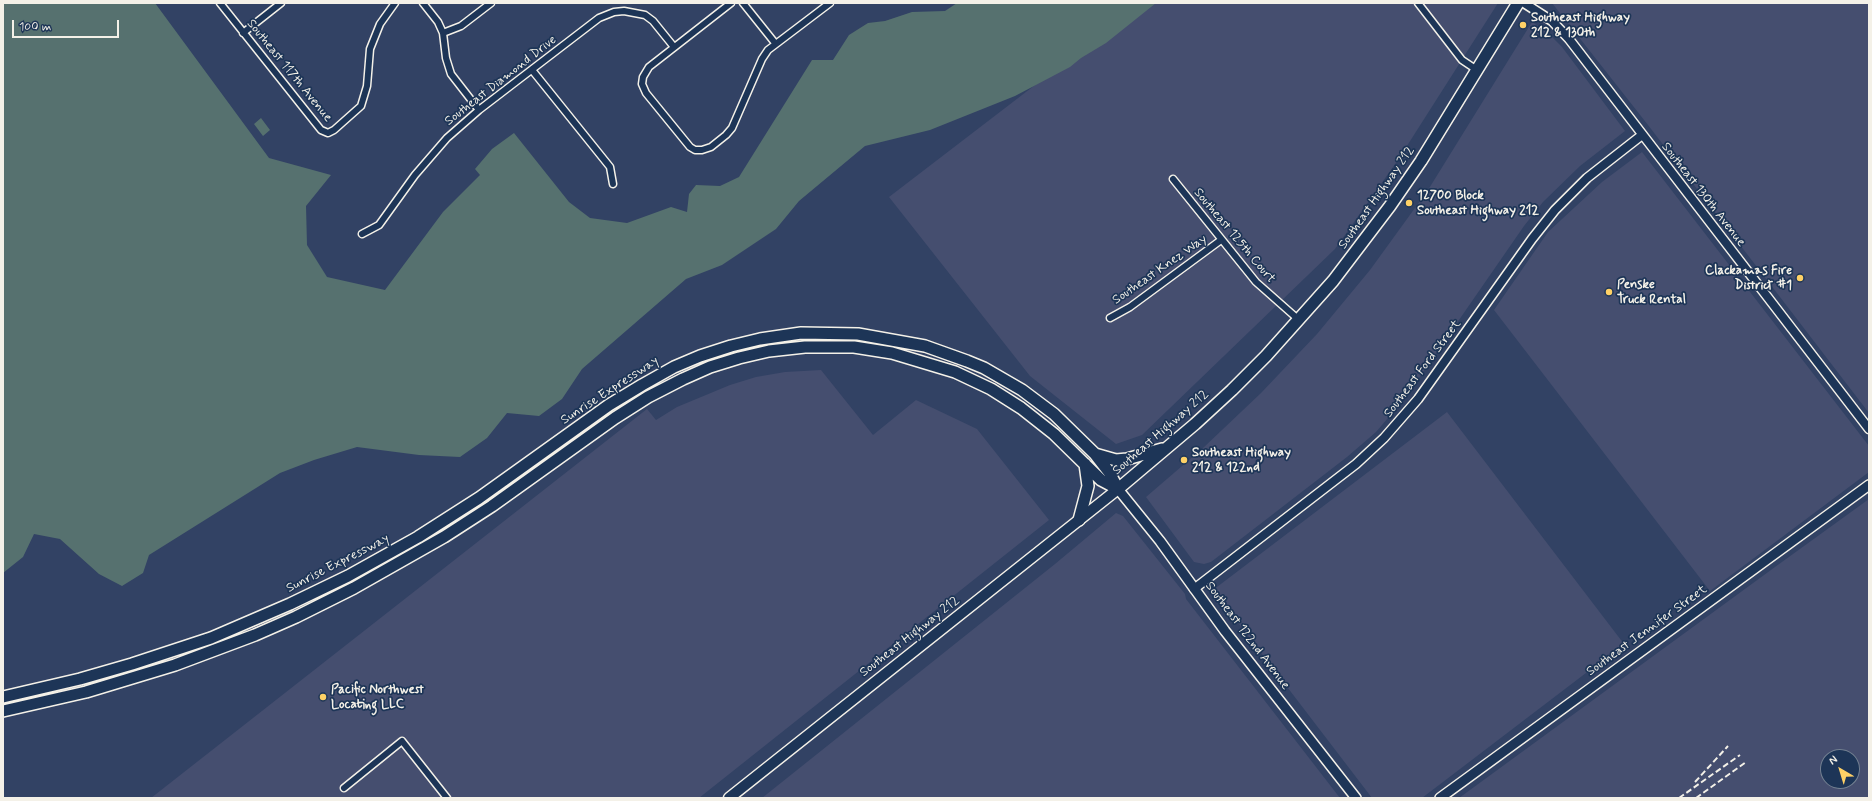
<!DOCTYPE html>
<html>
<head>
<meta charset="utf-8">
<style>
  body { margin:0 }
  #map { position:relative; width:1872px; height:801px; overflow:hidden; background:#324264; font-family:Mynerve,sans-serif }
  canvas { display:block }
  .frame { position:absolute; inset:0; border:4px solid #f4f1e8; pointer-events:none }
  .north { position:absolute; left:1820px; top:749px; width:40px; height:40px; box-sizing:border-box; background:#1d3557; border:1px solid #738091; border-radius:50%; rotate:322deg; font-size:11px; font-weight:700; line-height:16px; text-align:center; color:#f4f1e8 }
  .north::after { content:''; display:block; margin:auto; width:14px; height:18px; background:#ffd166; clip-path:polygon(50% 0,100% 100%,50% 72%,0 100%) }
  .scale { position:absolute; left:12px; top:20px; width:107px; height:18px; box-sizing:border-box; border:2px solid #f4f1e8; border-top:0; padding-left:5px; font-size:12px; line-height:14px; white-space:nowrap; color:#f4f1e8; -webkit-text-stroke:3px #1d3557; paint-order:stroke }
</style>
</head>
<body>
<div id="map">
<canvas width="1872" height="801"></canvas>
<div class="frame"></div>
<div class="north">N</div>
<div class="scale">100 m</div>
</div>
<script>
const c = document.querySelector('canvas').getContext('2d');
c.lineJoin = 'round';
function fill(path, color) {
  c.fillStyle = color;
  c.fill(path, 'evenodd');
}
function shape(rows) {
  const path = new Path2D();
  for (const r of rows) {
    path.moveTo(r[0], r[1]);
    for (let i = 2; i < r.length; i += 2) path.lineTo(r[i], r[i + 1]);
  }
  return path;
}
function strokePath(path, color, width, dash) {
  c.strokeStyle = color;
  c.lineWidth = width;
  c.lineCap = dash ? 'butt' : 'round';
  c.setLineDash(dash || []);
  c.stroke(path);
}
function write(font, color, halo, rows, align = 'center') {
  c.font = font + ' Mynerve,sans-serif';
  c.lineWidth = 3.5;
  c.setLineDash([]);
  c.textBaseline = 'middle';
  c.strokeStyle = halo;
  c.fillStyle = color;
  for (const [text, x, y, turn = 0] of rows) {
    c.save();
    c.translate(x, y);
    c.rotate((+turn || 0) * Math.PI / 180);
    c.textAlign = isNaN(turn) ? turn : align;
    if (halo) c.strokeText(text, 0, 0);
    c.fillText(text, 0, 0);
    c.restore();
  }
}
const built = shape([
  [1142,3,1498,3,1398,160,1335,249,1142,435,1116,444,1030,376,889,197],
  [1552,3,1869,3,1869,413,1648,125],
  [1532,22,1546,31,1562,47,1625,131,1580,166,1543,202,1524,226,1405,398,1376,432,1347,457,1211,562,1204,564,1194,562,1146,497,1203,448,1261,393,1317,334,1370,270,1428,190],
  [1642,152,1869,446,1869,472,1710,591,1494,310,1548,232,1602,182],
  [821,370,873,435,916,400,977,429,1049,520,699,798,151,798,647,409,656,420,677,407,730,385,756,377,785,372],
  [1447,412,1624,644,1422,798,1372,798,1213,590],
  [1869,499,1869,798,1459,798,1775,567],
  [1828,757,1852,757,1852,781,1828,781],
  [1116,513,1123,516,1185,594,1186,599,1340,798,762,798,1055,564]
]);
const green = shape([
  [3,3,155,3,269,158,331,175,306,206,307,245,327,277,385,290,443,212,480,175,475,169,492,149,514,133,569,202,590,218,627,223,671,207,687,212,689,194,696,185,720,186,739,177,812,60,833,60,849,35,868,23,885,21,912,12,945,11,957,3,1156,3,1106,43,1081,58,1070,67,1015,96,930,130,865,146,799,201,776,229,722,265,686,279,582,369,562,399,539,416,507,413,487,438,460,457,419,455,357,447,314,460,280,473,149,555,143,573,122,586,99,574,60,539,34,534,23,557,3,573],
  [261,118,270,130,263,136,254,124]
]);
const minor = shape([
  [220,3,321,130,328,133,334,130,361,106,367,86,370,49,380,24,395,3],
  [423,3,438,22,443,33,446,58,451,74,479,110],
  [731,3,649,67,643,77,642,84,646,93,690,147,695,150,702,150,711,147,726,135,732,128,762,59,768,50,830,3],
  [743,3,775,43],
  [1418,3,1462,60,1477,70],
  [243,33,281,3],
  [443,33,461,26,491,3],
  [532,70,610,167,613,184],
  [1173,179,1256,282,1299,320],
  [362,234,379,225,415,175,447,138,479,110,599,18,614,12,624,11,645,15,653,21,674,47],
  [1110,318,1130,307,1221,240],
  [344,788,402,741,447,798]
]);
const tertiary = shape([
  [1524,3,1552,21,1569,39,1869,429],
  [1194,589,1356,464,1384,438,1418,399,1532,239,1555,210,1587,178,1642,135]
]);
const secondary = shape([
  [1118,489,1160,541,1225,631,1356,798],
  [1440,798,1869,485]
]);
const primary = shape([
  [729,798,1118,489]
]);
const trunk = shape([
  [1095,454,1116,460,1127,459,1162,449],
  [1118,489,1195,424,1232,390,1266,356,1333,281,1390,206,1421,161,1518,3],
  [1079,520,1088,486,1085,464],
  [3,697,80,679,132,664,211,638,290,604,348,576,418,537,479,498,609,405,642,385,674,367,700,356,731,346,760,339,801,333,858,334,925,346,967,361,984,368,1022,390,1054,414,1095,454,1109,472,1118,489],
  [3,711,86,692,175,665,255,635,296,617,354,588,444,537,492,506,615,418,648,397,683,379,710,367,739,358,769,351,805,347,854,347,892,353,955,372,991,389,1021,408,1054,434,1101,480,1118,489]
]);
const rail = shape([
  [1695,782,1728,746],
  [1679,798,1740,755],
  [1696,798,1746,762]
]);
const markers = [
  [1523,25,4,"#ffd166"],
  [1409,203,4,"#ffd166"],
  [1800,278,4,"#ffd166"],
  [1609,292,4,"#ffd166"],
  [1184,460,4,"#ffd166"],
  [323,697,4,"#ffd166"]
];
const poiNames = [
  ["Southeast Highway",1531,18],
  ["212 & 130th",1531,33],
  ["12700 Block",1417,196],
  ["Southeast Highway 212",1417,211],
  ["Clackamas Fire",1792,271,"right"],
  ["District #1",1792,286,"right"],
  ["Penske",1617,285],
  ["Truck Rental",1617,300],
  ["Southeast Highway",1192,453],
  ["212 & 122nd",1192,468],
  ["Pacific Northwest",331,690],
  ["Locating LLC",331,705]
];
const streetNames = [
  ["Southeast 117th Avenue",289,71,51],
  ["Southeast Diamond Drive",501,81,-38],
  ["Southeast 130th Avenue",1703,195,52],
  ["Southeast Highway 212",1377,198,-55],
  ["Southeast 125th Court",1234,236,50],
  ["Southeast Knez Way",1160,270,-35],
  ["Southeast Ford Street",1423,369,-53],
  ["Sunrise Expressway",610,391,-33],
  ["Southeast Highway 212",1161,433,-41],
  ["Sunrise Expressway",338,564,-27],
  ["Southeast Jennifer Street",1647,631,-36],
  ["Southeast 122nd Avenue",1247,636,53],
  ["Southeast Highway 212",910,637,-38]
];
fill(built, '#454e6f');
fill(green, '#56716f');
strokePath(minor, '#f4f1e8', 9);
strokePath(tertiary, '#f4f1e8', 11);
strokePath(secondary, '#f4f1e8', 12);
strokePath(primary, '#f4f1e8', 13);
strokePath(trunk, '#f4f1e8', 14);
strokePath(minor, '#1d3557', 6);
strokePath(tertiary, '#1d3557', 8);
strokePath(secondary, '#1d3557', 9);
strokePath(primary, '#1d3557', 10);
strokePath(trunk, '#1d3557', 11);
strokePath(rail, '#f4f1e8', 2, [6, 3]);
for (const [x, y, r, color] of markers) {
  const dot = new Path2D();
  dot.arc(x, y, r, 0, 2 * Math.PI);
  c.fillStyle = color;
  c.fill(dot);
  strokePath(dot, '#1d3557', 1.5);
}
write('bold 13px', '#f4f1e8', '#1d3557', poiNames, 'left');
write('13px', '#f4f1e8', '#1d3557', streetNames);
</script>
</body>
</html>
